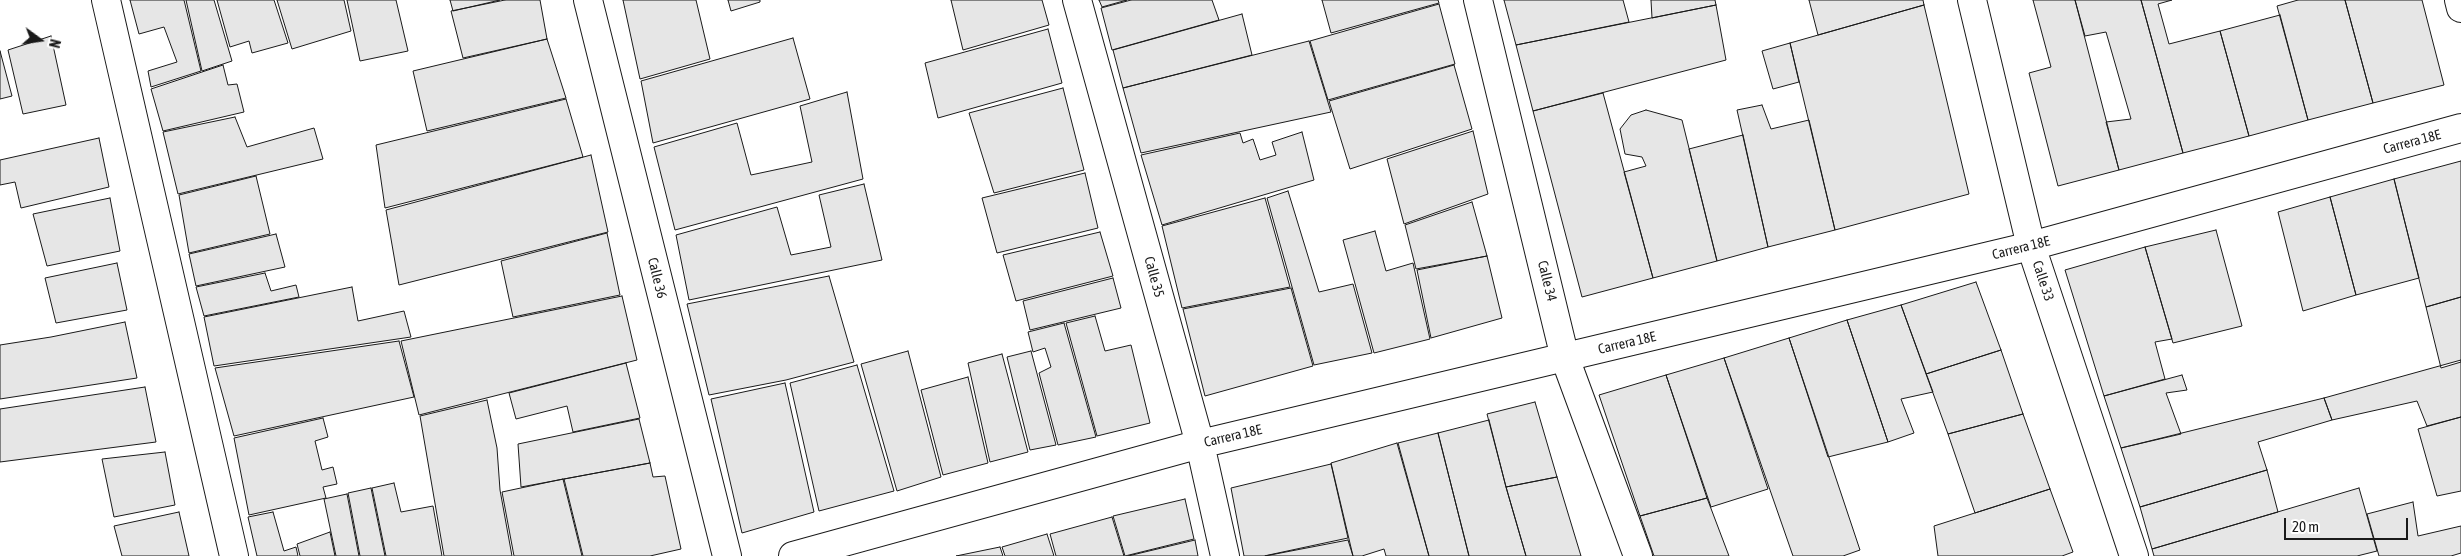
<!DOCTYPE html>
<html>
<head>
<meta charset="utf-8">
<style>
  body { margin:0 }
  #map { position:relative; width:2461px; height:556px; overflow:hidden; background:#fff; font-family:"Asap Condensed",sans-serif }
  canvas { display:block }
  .north { position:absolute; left:15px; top:15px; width:50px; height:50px; -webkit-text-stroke:4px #fff; paint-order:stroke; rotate:104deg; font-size:14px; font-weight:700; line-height:20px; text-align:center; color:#1a1a1a }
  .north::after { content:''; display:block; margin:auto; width:18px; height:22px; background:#1a1a1a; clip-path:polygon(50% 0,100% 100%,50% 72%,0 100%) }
  .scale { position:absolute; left:2284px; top:518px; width:124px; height:22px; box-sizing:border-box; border:2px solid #1a1a1a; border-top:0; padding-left:6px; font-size:15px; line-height:18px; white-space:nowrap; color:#1a1a1a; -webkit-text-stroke:4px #fff; paint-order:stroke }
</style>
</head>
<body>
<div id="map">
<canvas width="2461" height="556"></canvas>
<div class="north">N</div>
<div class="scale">20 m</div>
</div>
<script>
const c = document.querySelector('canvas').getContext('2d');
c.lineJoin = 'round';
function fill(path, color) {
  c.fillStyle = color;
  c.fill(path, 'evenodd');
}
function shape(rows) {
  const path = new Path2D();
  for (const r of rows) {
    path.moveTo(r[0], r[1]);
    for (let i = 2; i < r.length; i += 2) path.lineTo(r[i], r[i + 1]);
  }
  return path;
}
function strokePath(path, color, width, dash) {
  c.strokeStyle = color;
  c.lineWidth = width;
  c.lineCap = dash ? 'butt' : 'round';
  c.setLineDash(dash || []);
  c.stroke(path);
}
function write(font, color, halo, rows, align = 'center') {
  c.font = font + ' "Asap Condensed",sans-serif';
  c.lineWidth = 4;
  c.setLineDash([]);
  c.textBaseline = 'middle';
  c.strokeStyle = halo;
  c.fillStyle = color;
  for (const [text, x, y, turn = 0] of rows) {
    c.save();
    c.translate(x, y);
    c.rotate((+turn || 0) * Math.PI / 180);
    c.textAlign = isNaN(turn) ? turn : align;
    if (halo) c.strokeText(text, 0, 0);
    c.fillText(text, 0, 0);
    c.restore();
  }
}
const building = shape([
  [130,0,184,0,201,71,151,87,148,71,177,62,164,27,139,34,130,0],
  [186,0,214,0,232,61,202,71,186,0],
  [217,0,274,0,288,43,252,53,249,41,230,47,217,0],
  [277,0,344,0,351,31,292,49,277,0],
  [347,0,396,0,408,51,360,61,347,0],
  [450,0,500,0,453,11,450,0],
  [505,0,540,0,547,39,463,58,451,11,505,0],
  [623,0,696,0,710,59,640,79,623,0],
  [728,0,760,0,760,2,731,11,728,0],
  [951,0,1042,0,1049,25,963,50,951,0],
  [1099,0,1127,0,1102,7,1099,0],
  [1131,0,1212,0,1219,20,1112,50,1101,8,1131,0],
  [1322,0,1438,0,1439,3,1331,33,1322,0],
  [1504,0,1623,0,1629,22,1516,45,1504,0],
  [1651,0,1715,0,1716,5,1652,18,1651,0],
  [1809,0,1923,0,1924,5,1818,35,1809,0],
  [2033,0,2075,0,2119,170,2058,186,2029,73,2051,67,2033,0],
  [2075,0,2141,0,2183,153,2119,170,2106,122,2131,119,2106,32,2085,36,2075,0],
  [2141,0,2172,0,2158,4,2169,44,2220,31,2249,136,2183,153,2141,0],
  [2298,0,2345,0,2373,103,2308,120,2277,6,2298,0],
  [2345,0,2422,0,2444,85,2373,103,2345,0],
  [1439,4,1455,64,1328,100,1310,41,1439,4],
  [1716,5,1726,60,1533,111,1516,45,1716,5],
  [1924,5,1969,194,1835,230,1790,43,1924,5],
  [1242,14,1252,55,1123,88,1113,50,1242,14],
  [2280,15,2308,120,2249,136,2220,31,2280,15],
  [1048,29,1062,83,938,118,925,63,1048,29],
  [51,36,66,105,23,114,8,50,51,36],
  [793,38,810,99,653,143,641,81,793,38],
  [547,39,566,98,427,131,413,71,547,39],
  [1309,41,1331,112,1141,153,1123,88,1309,41],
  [1790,43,1799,82,1773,89,1762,51,1790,43],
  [0,51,12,96,0,99,0,51],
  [223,65,228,85,237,84,244,112,163,131,151,89,223,65],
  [1454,65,1472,129,1350,169,1329,101,1454,65],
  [1063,88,1084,170,994,193,969,113,1063,88],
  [847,92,863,179,675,230,654,147,737,123,751,175,812,162,800,106,847,92],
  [1603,93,1653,278,1582,297,1533,111,1603,93],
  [566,99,583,157,385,208,376,145,566,99],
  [1762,105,1771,129,1809,120,1835,230,1768,247,1737,110,1762,105],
  [1646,110,1682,120,1717,261,1653,278,1624,172,1646,166,1642,157,1625,154,1620,129,1631,115,1646,110],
  [235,117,247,147,314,128,323,159,178,194,163,132,235,117],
  [1473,131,1488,194,1404,224,1387,159,1473,131],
  [1302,132,1314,180,1162,225,1141,155,1240,133,1243,143,1253,139,1260,160,1276,155,1272,142,1302,132],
  [1743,135,1768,247,1717,261,1689,149,1743,135],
  [99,138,109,187,21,208,15,182,0,185,0,160,99,138],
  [591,155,608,232,399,285,386,210,591,155],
  [2461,161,2461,297,2426,307,2394,179,2461,161],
  [1085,173,1098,228,997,253,982,198,1085,173],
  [256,176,270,234,189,253,179,195,256,176],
  [2394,179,2419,278,2356,295,2330,197,2394,179],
  [864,184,882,260,689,300,676,235,777,207,791,255,831,247,819,195,864,184],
  [1288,191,1319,292,1353,284,1372,353,1314,365,1267,198,1288,191],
  [2330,197,2356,295,2303,311,2278,212,2330,197],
  [110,198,120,251,47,266,33,214,110,198],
  [1265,198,1290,287,1182,308,1162,226,1265,198],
  [1472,202,1487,256,1416,269,1405,225,1472,202],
  [2216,230,2242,326,2173,343,2145,247,2216,230],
  [1375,231,1386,271,1413,263,1430,339,1374,353,1343,240,1375,231],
  [1100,232,1113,276,1016,301,1003,255,1100,232],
  [607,233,620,295,513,317,501,261,607,233],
  [276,234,285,267,196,286,189,254,276,234],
  [2145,247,2172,339,2155,342,2165,379,2104,396,2065,270,2145,247],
  [1487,256,1502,318,1431,338,1417,270,1487,256],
  [117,263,127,310,56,323,45,278,117,263],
  [265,273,271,291,296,285,299,297,204,316,196,287,265,273],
  [829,276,854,362,786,380,709,395,687,304,829,276],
  [1113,278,1121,308,1030,330,1023,301,1113,278],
  [1976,282,2001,350,1926,374,1901,305,1976,282],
  [352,287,358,321,404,311,411,337,214,366,204,317,352,287],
  [1291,288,1313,366,1205,396,1183,309,1291,288],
  [622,296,637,360,419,415,401,341,622,296],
  [2461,297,2461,362,2441,368,2426,307,2461,297],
  [1901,305,1933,392,1901,399,1914,433,1888,442,1847,320,1901,305],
  [1095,316,1105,351,1131,345,1150,423,1097,436,1066,323,1095,316],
  [1847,320,1888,442,1828,457,1789,338,1847,320],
  [125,322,137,378,0,399,0,345,51,337,125,322],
  [1064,323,1096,437,1058,445,1039,373,1051,367,1045,348,1033,352,1028,332,1064,323],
  [1789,338,1860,550,1843,556,1793,556,1724,358,1789,338],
  [399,341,414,397,234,436,215,368,399,341],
  [2001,350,2023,414,1948,434,1926,374,2001,350],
  [908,351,941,477,897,491,861,364,908,351],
  [1031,351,1056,445,1030,450,1007,357,1031,351],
  [1002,354,1028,452,990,462,968,363,1002,354],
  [1724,358,1768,489,1711,507,1666,375,1724,358],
  [2461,360,2461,417,2427,426,2417,401,2332,420,2324,398,2461,360],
  [626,363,640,418,573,432,567,406,516,419,509,393,626,363],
  [857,365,894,491,819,511,790,383,857,365],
  [1666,375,1707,498,1640,516,1599,395,1666,375],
  [2182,375,2187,390,2166,393,2181,434,2121,448,2104,396,2182,375],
  [968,377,988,463,943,475,921,390,968,377],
  [785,383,814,512,742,533,711,399,785,383],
  [145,387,156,442,0,462,0,409,145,387],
  [2324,398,2332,420,2258,442,2267,470,2140,507,2121,448,2324,398],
  [487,400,497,448,500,490,512,556,444,556,420,416,487,400],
  [1535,402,1557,477,1506,487,1487,414,1535,402],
  [2023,414,2050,489,1975,513,1948,434,2023,414],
  [2461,417,2461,491,2437,496,2418,429,2461,417],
  [323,418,328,437,315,441,322,470,333,467,337,484,323,487,326,498,249,515,234,438,323,418],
  [639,419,650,463,521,487,518,444,639,419],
  [1489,420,1506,487,1526,556,1469,556,1438,433,1489,420],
  [1438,433,1469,556,1429,556,1398,443,1438,433],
  [1397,443,1429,556,1386,556,1384,549,1362,556,1353,556,1331,463,1397,443],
  [165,452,175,505,114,517,102,459,165,452],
  [650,463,653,477,665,476,681,549,650,556,583,556,564,479,650,463],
  [1331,464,1348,538,1264,556,1244,556,1231,488,1331,464],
  [2267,470,2278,512,2152,549,2140,507,2267,470],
  [1557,477,1581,556,1526,556,1506,487,1557,477],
  [563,479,582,556,514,556,502,492,563,479],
  [394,483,401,512,433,506,442,556,386,556,372,488,394,483],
  [371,488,385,556,360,556,348,493,371,488],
  [2359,488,2377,551,2357,556,2154,556,2152,549,2359,488],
  [2050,489,2073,552,2062,556,1938,556,1934,526,2050,489],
  [347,494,359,556,336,556,324,499,347,494],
  [1707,498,1729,556,1654,556,1640,516,1707,498],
  [1185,499,1194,539,1125,556,1113,516,1185,499],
  [2413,502,2418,536,2461,526,2461,553,2451,556,2379,556,2367,514,2413,502],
  [179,512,189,556,122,556,114,526,179,512],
  [273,512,284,551,296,547,298,556,257,556,248,517,273,512],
  [1112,517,1124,556,1056,556,1050,534,1112,517],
  [330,532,335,556,300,556,297,544,330,532],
  [1047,534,1054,556,1005,556,1002,547,1047,534],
  [1195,540,1198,556,1128,556,1195,540],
  [1348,540,1353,556,1265,556,1348,540],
  [1000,547,1003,556,956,556,1000,547]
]);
const minor = shape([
  [106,0,234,556],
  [588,0,727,556],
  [1077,0,1200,444,1225,556],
  [1478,0,1565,358,1638,556],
  [1972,0,2031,246,2134,556],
  [2459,0,2461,8],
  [793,556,1200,444,2031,246,2461,128]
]);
const streetNames = [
  ["Carrera 18E",2412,142,-15],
  ["Carrera 18E",2021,248,-14],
  ["Calle 35",1154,277,75],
  ["Calle 36",657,278,76],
  ["Calle 34",1547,281,76],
  ["Calle 33",2043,281,72],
  ["Carrera 18E",1627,343,-13],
  ["Carrera 18E",1233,436,-13]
];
fill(building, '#e6e6e6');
strokePath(building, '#1a1a1a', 1);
strokePath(minor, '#1a1a1a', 30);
strokePath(minor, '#fff', 28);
write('14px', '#1a1a1a', '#fff', streetNames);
</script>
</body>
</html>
